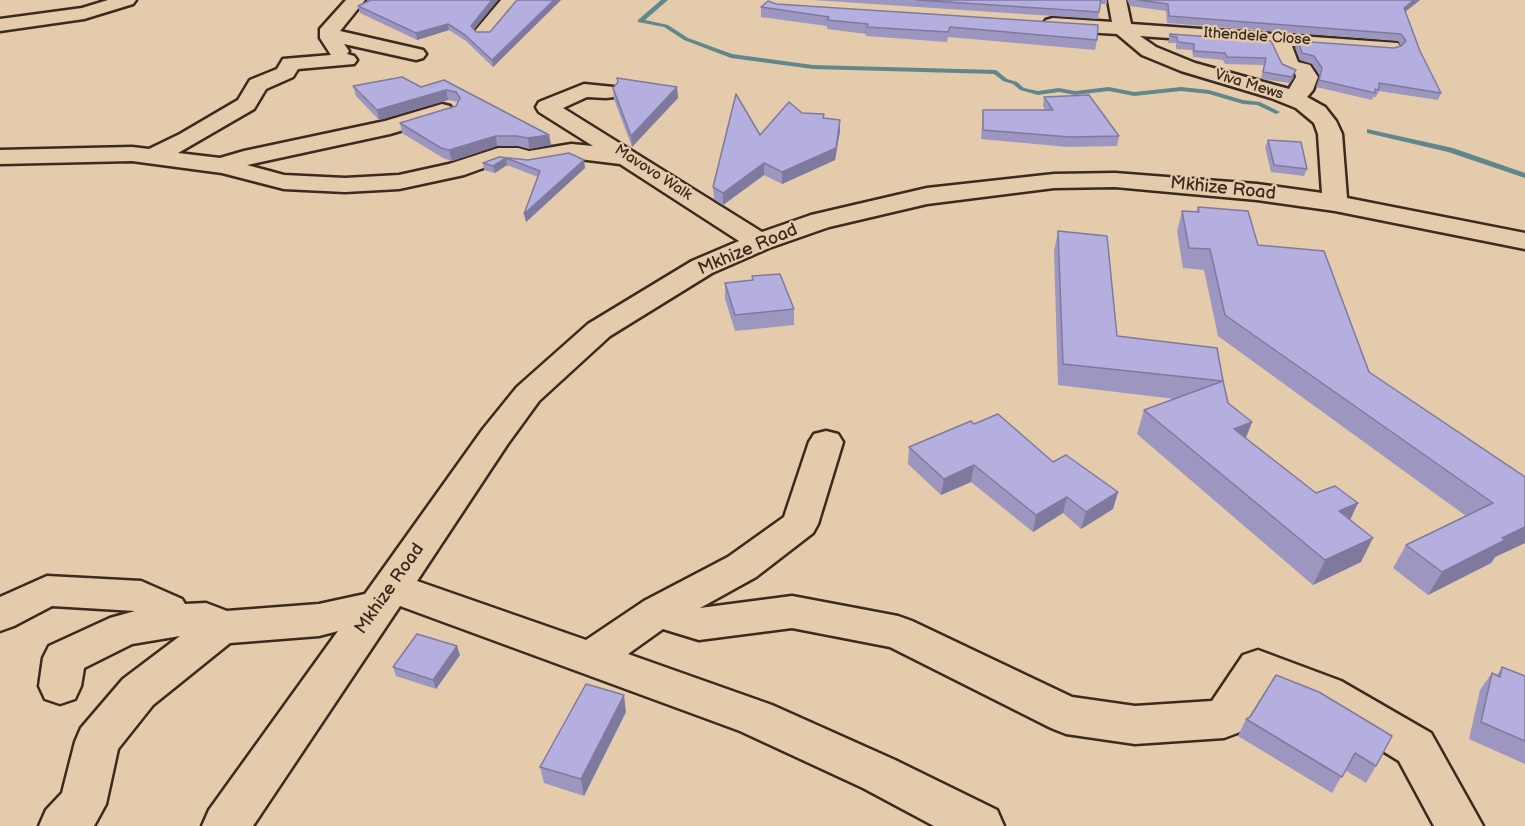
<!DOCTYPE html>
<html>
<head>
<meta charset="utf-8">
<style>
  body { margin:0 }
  canvas { display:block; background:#e4cbac }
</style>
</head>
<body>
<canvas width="1525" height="826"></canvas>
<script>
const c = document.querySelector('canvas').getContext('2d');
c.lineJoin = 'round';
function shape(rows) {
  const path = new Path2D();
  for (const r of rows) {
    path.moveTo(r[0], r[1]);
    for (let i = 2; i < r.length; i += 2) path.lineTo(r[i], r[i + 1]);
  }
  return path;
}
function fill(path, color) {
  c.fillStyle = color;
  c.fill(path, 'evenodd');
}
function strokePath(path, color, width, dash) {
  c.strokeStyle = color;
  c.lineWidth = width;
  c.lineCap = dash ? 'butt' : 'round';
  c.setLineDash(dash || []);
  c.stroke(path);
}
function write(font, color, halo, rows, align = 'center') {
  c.font = font + ' "Balsamiq Sans",sans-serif';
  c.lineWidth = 4.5;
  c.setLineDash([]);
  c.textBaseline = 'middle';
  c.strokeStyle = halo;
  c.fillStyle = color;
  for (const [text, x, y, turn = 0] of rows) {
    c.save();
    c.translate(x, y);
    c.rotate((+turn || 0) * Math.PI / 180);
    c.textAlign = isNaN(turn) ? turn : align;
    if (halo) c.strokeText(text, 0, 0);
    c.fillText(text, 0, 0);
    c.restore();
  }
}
const stream = shape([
  [661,0,668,0,645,20,668,25,688,38,732,54,813,65,996,70,1007,79,1017,82,1024,88,1038,91,1059,88,1075,91,1109,87,1134,92,1181,87,1209,90,1243,100,1260,102,1280,112,1276,114,1257,105,1243,104,1209,94,1181,91,1134,96,1109,91,1075,95,1059,92,1038,95,1020,90,1013,84,1003,81,994,74,813,69,731,58,684,40,664,27,638,22,638,20,661,0],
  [1367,129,1453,148,1525,173,1525,178,1448,152,1367,133,1367,129]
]);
const street = shape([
  [108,0,136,0,133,4,84,19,0,31,0,19,82,8,108,0],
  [346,0,365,0,340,31,423,50,426,54,423,58,416,60,344,44,349,51,347,54,354,56,357,60,354,64,298,69,293,77,266,89,254,109,178,153,220,158,244,151,385,121,442,104,450,106,453,111,450,116,390,134,247,165,284,175,345,178,399,175,449,164,498,148,518,148,529,151,571,144,593,146,539,112,536,107,539,102,584,84,614,87,617,92,614,97,606,98,587,97,563,108,762,232,811,215,927,188,1054,174,1115,173,1257,184,1322,193,1318,134,1314,123,1296,108,1271,98,1181,71,1142,55,1117,34,1053,30,1046,28,1043,24,1046,20,1053,18,1112,22,1108,0,1126,0,1131,24,1398,43,1401,47,1398,51,1391,53,1292,46,1298,62,1310,65,1318,77,1313,90,1307,97,1325,107,1336,121,1342,134,1347,198,1525,233,1525,249,1335,211,1257,200,1115,187,1054,188,927,204,829,227,769,248,712,273,610,336,539,401,507,445,417,581,586,640,644,601,728,557,784,517,809,442,814,434,826,431,838,434,843,442,818,524,813,533,756,577,700,608,792,596,898,616,912,621,1072,697,1135,706,1212,701,1243,655,1258,650,1341,681,1431,733,1483,826,1434,826,1399,761,1311,707,1267,689,1240,732,1224,738,1135,744,1066,734,1051,728,890,647,792,628,699,640,663,629,628,654,772,705,895,760,997,810,1004,826,934,826,863,788,740,731,400,606,253,826,202,826,209,810,338,631,319,636,230,643,153,705,118,749,106,804,94,826,39,826,46,810,62,793,75,742,81,728,123,679,180,636,132,644,84,668,81,686,75,699,60,704,45,699,39,686,43,658,49,646,110,618,135,611,52,606,14,626,0,631,0,597,47,576,141,581,182,599,185,604,206,603,227,611,319,604,365,594,483,429,517,387,588,324,692,261,739,241,620,164,571,158,529,165,500,162,464,175,399,189,345,192,284,189,222,173,132,161,0,164,0,150,132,147,149,149,180,134,238,100,250,80,277,69,283,59,331,55,320,38,320,29,346,0],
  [1140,36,1271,45,1282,70,1295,73,1296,77,1289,89,1195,63,1156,47,1140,36],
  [501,0,520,0,491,36,477,36,474,32,501,0]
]);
const wall = shape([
  [517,0,561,0,493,67,466,41,449,30,417,40,360,13,358,6,474,29,476,32,490,32],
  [813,0,1107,0,1107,4,1100,4,1098,19],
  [1127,0,1420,0,1405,12,1420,51,1441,93,1438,100,1379,91,1376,97,1373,97,1372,100,1316,87,1320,76,1312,64,1300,60,1295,48,1298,41,1394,48,1401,46,1398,41,1167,23,1166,11,1130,6],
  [776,4,1097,40,1095,50,948,37,947,42,866,36,866,34,827,29,827,26,761,17,761,7],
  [1170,34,1271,41,1282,64,1294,77,1290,83,1261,79,1264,65,1225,64,1223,60,1193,57,1192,50,1176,49,1176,43,1168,43],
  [617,78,677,87,678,98,632,147,614,99,613,88,617,83],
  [444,80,549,135,551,145,529,149,518,146,497,146,452,161,443,158,402,133,400,123,456,106,458,102,448,100,379,120,356,96,353,86,421,87],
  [1044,97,1119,136,1117,146,1068,147,981,139,983,110,1045,110,1043,106],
  [802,113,824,119,840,120,840,131,835,160,782,184,764,175,723,205,714,199,713,187,760,135],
  [1268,140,1307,169,1304,176,1271,172,1265,147],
  [499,157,585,168,526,222,538,177,507,165,495,173,484,170,483,163],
  [1198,207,1258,245,1369,372,1525,477,1525,543,1495,557,1491,563,1428,595,1393,568,1406,545,1466,516,1218,336,1204,270,1183,268,1177,231,1182,211,1196,212],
  [1058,231,1117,336,1217,348,1228,403,1252,422,1246,438,1350,520,1361,562,1313,585,1137,434,1144,410,1175,399,1058,385,1054,251],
  [752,276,794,309,794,325,735,331,725,299,725,283,752,280],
  [974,424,1118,492,1113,509,1081,529,1063,513,1033,532,971,482,941,495,908,464,909,447],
  [460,655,436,689,396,676,393,667],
  [1502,667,1525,676,1525,764,1469,739,1480,690,1492,673,1497,675],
  [1276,675,1376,766,1366,783,1345,770,1332,793,1238,736,1246,719,1250,717],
  [626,712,584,796,544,783,540,767]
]);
const shadedWall = shape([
  [492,0,498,0,472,32,471,26],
  [554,0,561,0,493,67,492,60],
  [1414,0,1420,0,1401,15,1404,8],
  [448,24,449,30,417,40,416,33],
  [677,87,678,98,632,147,631,136],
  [446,90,448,100,379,120,377,110],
  [840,120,840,131,835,160,782,184,782,172],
  [549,135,551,145,529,149,528,138],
  [496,136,497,146,452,161,449,150],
  [506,158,507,165,495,173,493,166],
  [584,160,585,168,526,222,524,214],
  [764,163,764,175,723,205,723,193],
  [1252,422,1243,445,1234,429],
  [974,465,971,482,941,495,944,479],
  [1118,492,1113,509,1081,529,1086,512],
  [1067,497,1063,513,1033,532,1036,515],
  [1358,503,1347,527,1339,511],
  [1525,527,1525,543,1495,557,1491,563,1428,595,1442,572,1502,538],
  [1373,538,1361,562,1313,585,1325,560],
  [457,646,460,655,436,689,433,680],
  [624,695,626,712,584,796,581,779]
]);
const building = shape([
  [371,0,492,0,471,26,476,32,490,32,517,0,554,0,492,60,465,35,448,24,416,33,358,6,371,0],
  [917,0,1101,0,1099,12,917,0],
  [1138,0,1414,0,1404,8,1420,51,1441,93,1379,83,1379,90,1375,89,1375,93,1319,80,1322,68,1314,56,1302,53,1298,41,1394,48,1401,46,1406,41,1401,34,1169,16,1168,4,1138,0],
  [768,1,776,4,1098,25,1097,40,950,27,948,32,867,27,868,24,827,20,829,17,761,7,768,1],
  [1170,34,1271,41,1282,64,1296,70,1292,77,1263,72,1266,58,1227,57,1225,53,1194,51,1194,44,1178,42,1177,37,1170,36,1170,34],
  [402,77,421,87,444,80,549,135,528,138,516,136,496,136,449,150,441,148,400,123,456,106,460,98,456,92,446,90,377,110,353,86,402,77],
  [617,78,677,87,631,136,613,88,618,82,617,78],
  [736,94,760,135,789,102,802,113,824,114,823,118,840,120,836,148,782,172,764,163,723,193,713,187,736,94],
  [1089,95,1119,136,1070,137,983,130,983,110,1053,110,1044,97,1089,95],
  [1268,140,1301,142,1307,169,1274,165,1268,140],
  [569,153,584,160,524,214,540,171,506,158,493,166,483,163,499,157,528,160,569,153],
  [1198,207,1248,211,1258,245,1324,251,1369,372,1525,477,1525,527,1502,538,1505,540,1442,572,1406,545,1493,503,1225,315,1210,249,1189,248,1182,211,1199,212,1198,207],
  [1058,231,1107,236,1117,336,1217,348,1223,381,1063,364,1058,231],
  [780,274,794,309,735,315,725,283,753,280,752,276,780,274],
  [1223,381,1228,403,1252,422,1234,429,1316,493,1335,486,1358,503,1339,511,1373,538,1325,560,1144,410,1223,381],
  [998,414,1053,462,1066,455,1118,492,1086,512,1067,497,1036,515,974,465,944,479,909,447,971,421,974,424,998,414],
  [417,634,457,646,433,680,393,667,417,634],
  [1502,667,1525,676,1525,741,1481,722,1492,673,1500,677,1502,667],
  [1276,675,1319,692,1392,736,1376,766,1355,753,1342,777,1246,719,1250,717,1276,675],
  [586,684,624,695,581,779,540,767,586,684]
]);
const farStreetnames = [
  ["Ithendele Close",1257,37,4],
  ["Viva Mews",1249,85,17],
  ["Mavovo Walk",653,173,33]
];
const streetNames = [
  ["Mkhize Road",1223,189,6],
  ["Mkhize Road",748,250,-23],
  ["Mkhize Road",390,589,-55]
];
fill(stream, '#60888c');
strokePath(street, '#3b2a1e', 5);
fill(street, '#e4cbac');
fill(wall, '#9c96c1');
fill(shadedWall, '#7f7a9d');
fill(building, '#b5afe0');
strokePath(building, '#7f7a9d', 1.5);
write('15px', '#3b2a1e', '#e4cbac', farStreetnames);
write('18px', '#3b2a1e', '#e4cbac', streetNames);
</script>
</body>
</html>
